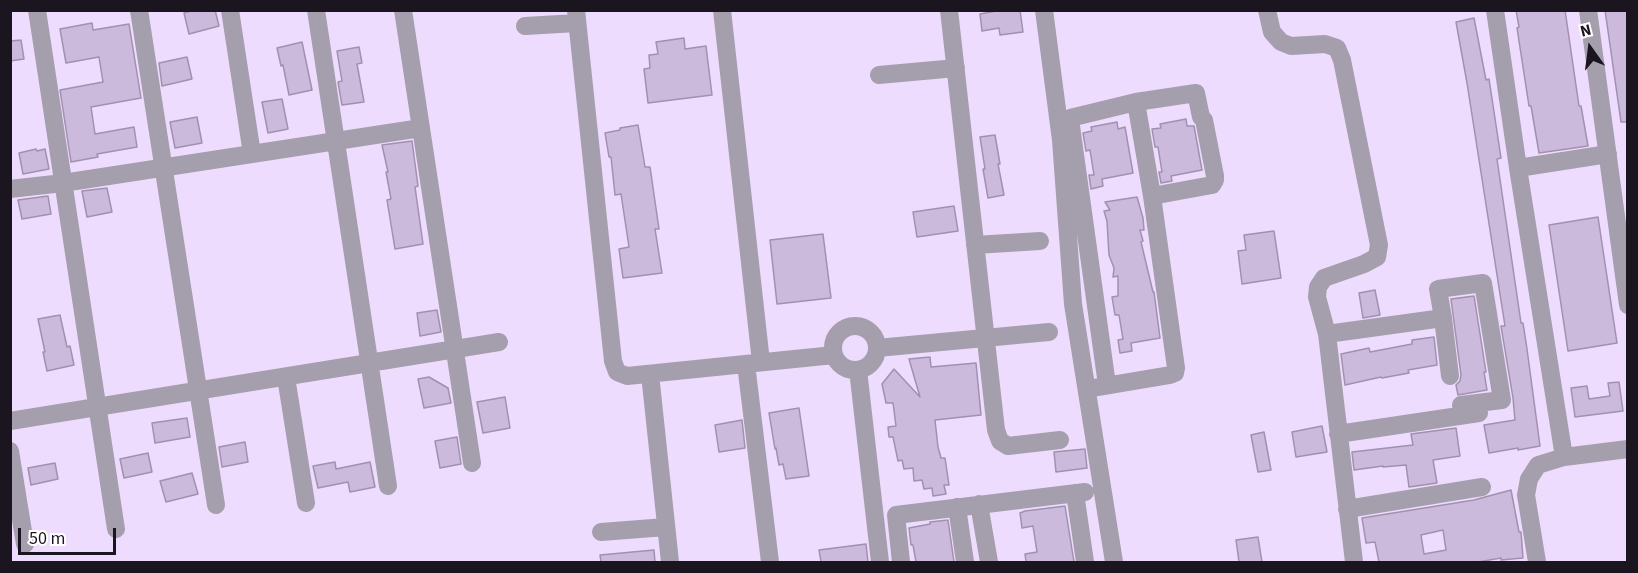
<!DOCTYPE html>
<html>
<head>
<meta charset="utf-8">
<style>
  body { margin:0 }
  #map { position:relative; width:1638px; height:573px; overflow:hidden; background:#eedcfe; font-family:"Source Sans 3",sans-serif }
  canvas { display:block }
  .frame { position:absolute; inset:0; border:12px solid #1b1520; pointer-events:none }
  .north { position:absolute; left:1560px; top:18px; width:60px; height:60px; -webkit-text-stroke:4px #fff; paint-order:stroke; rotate:346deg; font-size:16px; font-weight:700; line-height:24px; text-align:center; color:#1b1520 }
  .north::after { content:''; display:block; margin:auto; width:21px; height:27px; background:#1b1520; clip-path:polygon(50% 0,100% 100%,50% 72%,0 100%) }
  .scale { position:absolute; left:18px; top:528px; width:98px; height:27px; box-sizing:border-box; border:3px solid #1b1520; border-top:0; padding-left:8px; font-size:18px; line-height:21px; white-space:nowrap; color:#1b1520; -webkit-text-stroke:4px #fff; paint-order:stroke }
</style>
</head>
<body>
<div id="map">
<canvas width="1638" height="573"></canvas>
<div class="frame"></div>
<div class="north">N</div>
<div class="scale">50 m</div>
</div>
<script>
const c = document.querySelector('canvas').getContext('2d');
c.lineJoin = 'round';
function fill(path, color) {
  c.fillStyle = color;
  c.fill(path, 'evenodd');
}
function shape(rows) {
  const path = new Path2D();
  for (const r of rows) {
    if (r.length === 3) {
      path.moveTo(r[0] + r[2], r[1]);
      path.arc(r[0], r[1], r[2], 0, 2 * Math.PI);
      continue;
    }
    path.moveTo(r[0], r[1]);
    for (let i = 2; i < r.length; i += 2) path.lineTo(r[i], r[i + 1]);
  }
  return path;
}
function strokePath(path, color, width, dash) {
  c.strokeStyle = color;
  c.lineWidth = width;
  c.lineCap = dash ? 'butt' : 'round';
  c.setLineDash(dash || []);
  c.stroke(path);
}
const building = shape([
  [195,10,215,10,219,26,189,34,184,13,195,10],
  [1002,10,1020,10,1023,32,1000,35,999,28,982,31,980,14,1002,10],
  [1516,10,1565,10,1579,106,1581,106,1588,146,1539,153,1531,106,1529,106,1517,28,1519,27,1516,10],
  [1605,10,1628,10,1628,122,1621,122,1605,10],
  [1474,18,1486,80,1489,79,1501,158,1497,159,1521,323,1523,323,1527,349,1540,446,1518,450,1518,448,1489,453,1484,425,1515,420,1513,398,1501,326,1505,326,1467,83,1456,22,1474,18],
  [92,23,93,30,129,24,141,98,91,107,95,134,134,127,137,147,97,154,98,157,71,162,60,90,103,82,99,57,66,63,60,29,92,23],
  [684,38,685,49,706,46,712,95,648,103,644,69,650,68,649,55,658,54,656,42,684,38],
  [21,40,24,59,10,61,10,41,21,40],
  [302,42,312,90,289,95,283,65,281,66,277,48,302,42],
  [359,47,362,63,357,64,364,102,342,105,338,82,342,81,337,51,359,47],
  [187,57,192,79,162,86,159,63,187,57],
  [282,99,288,129,268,133,262,102,282,99],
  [197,117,202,143,175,148,170,122,197,117],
  [1186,119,1187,126,1194,126,1202,170,1171,176,1172,181,1161,183,1159,172,1162,172,1158,147,1155,147,1152,129,1161,128,1160,124,1186,119],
  [1117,122,1118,129,1125,127,1133,173,1102,179,1103,186,1091,189,1089,175,1094,175,1090,150,1086,151,1083,133,1092,131,1091,127,1117,122],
  [638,125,645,167,650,167,659,229,655,229,662,273,623,278,619,249,629,247,621,194,615,195,611,157,609,157,605,133,620,130,620,128,638,125],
  [995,135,1000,164,998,164,1004,195,988,198,983,169,985,169,980,137,995,135],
  [412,141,418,186,415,187,423,244,395,249,387,200,391,199,386,172,388,172,382,145,412,141],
  [36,149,37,151,45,149,49,169,23,174,19,153,36,149],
  [107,188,112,212,87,217,82,191,107,188],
  [48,196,51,214,22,219,18,200,48,196],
  [1137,197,1143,218,1144,230,1140,230,1143,241,1141,242,1153,292,1154,292,1160,338,1131,343,1132,351,1120,353,1118,340,1123,339,1119,315,1115,315,1112,297,1118,296,1118,276,1113,277,1114,268,1109,255,1107,221,1104,211,1110,210,1105,202,1137,197],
  [954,206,958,231,917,237,913,212,954,206],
  [1598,217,1617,343,1568,351,1549,225,1598,217],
  [1274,231,1281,278,1242,284,1238,251,1246,250,1244,235,1274,231],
  [823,234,831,298,777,304,770,240,823,234],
  [1375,290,1380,315,1363,318,1359,293,1375,290],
  [1474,296,1486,372,1484,372,1487,390,1458,395,1456,385,1460,381,1461,375,1451,299,1474,296],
  [437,310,441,332,420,336,417,313,437,310],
  [60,315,67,347,70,346,74,365,47,371,43,352,45,352,38,319,60,315],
  [1434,337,1437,365,1408,370,1409,373,1382,378,1381,377,1345,385,1341,354,1369,348,1370,352,1412,344,1412,340,1434,337],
  [930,357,931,367,976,363,981,415,935,420,938,447,941,458,945,458,949,485,944,485,946,494,933,496,932,488,924,489,922,480,914,481,913,468,904,469,902,460,898,461,893,437,889,437,888,427,896,426,893,403,886,403,882,384,894,369,920,397,909,359,930,357],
  [429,377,448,388,451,403,424,408,418,379,429,377],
  [1619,382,1623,411,1575,417,1571,388,1587,386,1589,399,1610,396,1608,383,1619,382],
  [505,397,510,428,483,433,477,402,505,397],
  [799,408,809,476,786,479,783,464,779,465,776,448,775,449,769,413,799,408],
  [187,418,190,437,155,443,152,423,187,418],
  [742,420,745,448,719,452,715,425,742,420],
  [1322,426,1327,452,1296,457,1292,432,1322,426],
  [1456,428,1460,456,1433,460,1437,483,1409,487,1406,465,1383,467,1383,466,1354,470,1352,452,1413,445,1411,434,1456,428],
  [1264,432,1271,470,1258,472,1251,435,1264,432],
  [457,437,461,464,440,468,435,441,457,437],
  [245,442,248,462,222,467,219,447,245,442],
  [1085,449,1087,468,1056,472,1054,452,1085,449],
  [148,453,152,472,124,478,120,459,148,453],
  [335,462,336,469,370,462,375,487,350,492,348,482,318,488,313,466,335,462],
  [55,463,58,479,31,485,28,468,55,463],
  [192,473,198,494,166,502,160,481,192,473],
  [1511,490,1519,532,1521,532,1523,558,1501,560,1501,558,1478,562,1379,562,1375,542,1366,543,1362,518,1474,500,1511,490],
  [1443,530,1446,550,1424,554,1421,535,1443,530],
  [1065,506,1074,562,1026,562,1025,554,1037,552,1033,526,1022,528,1020,513,1025,511,1065,506],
  [948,520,954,562,916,562,913,545,911,545,909,528,930,524,930,522,948,520],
  [1258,537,1262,562,1239,562,1236,540,1258,537],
  [866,544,868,562,821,562,819,550,866,544],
  [654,550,655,562,601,562,600,555,654,550]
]);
const minor = shape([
  [37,10,116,529],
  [139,10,216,505],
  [230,10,252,154],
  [316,10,388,486],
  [403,10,472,463],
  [576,10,613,361,617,372,627,376,834,355],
  [722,10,761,362],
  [949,10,996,430,1000,441,1008,446,1060,440],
  [1044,10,1061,140,1073,304,1114,562],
  [1267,10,1272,32,1281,42,1291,46,1325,44,1337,48,1342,60,1379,245,1377,257,1364,264,1324,278,1318,287,1317,297,1327,334,1354,562],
  [1495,10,1518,168,1564,457],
  [1588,10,1628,305],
  [525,26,577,23],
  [879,75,956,68],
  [1070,118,1136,102,1196,93,1201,117,1204,120,1215,176,1215,180,1212,185,1152,196],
  [1071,126,1107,385],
  [1518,168,1608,154],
  [10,189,63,183,421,128],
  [975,245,1040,241],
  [1443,318,1450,376],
  [855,348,22],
  [1327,334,1443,318,1438,289,1483,283,1502,400,1461,405],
  [877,348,1049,332],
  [746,364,770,562],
  [858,370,880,562],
  [650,374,670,562],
  [286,377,306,503],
  [1087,389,1170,375,1175,373,1176,368,1152,196,1136,102],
  [10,421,499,342],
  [1338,434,1479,413],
  [10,451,25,544],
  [1075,493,1085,562],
  [979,504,989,562],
  [957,507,965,562],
  [1347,509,1482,487],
  [601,532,666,527],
  [901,562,896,515,1085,492],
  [1537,562,1526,495,1529,479,1538,465,1564,457,1628,449]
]);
fill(building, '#cbbadb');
strokePath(building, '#a190af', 1.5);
strokePath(minor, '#a59eac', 18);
</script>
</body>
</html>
